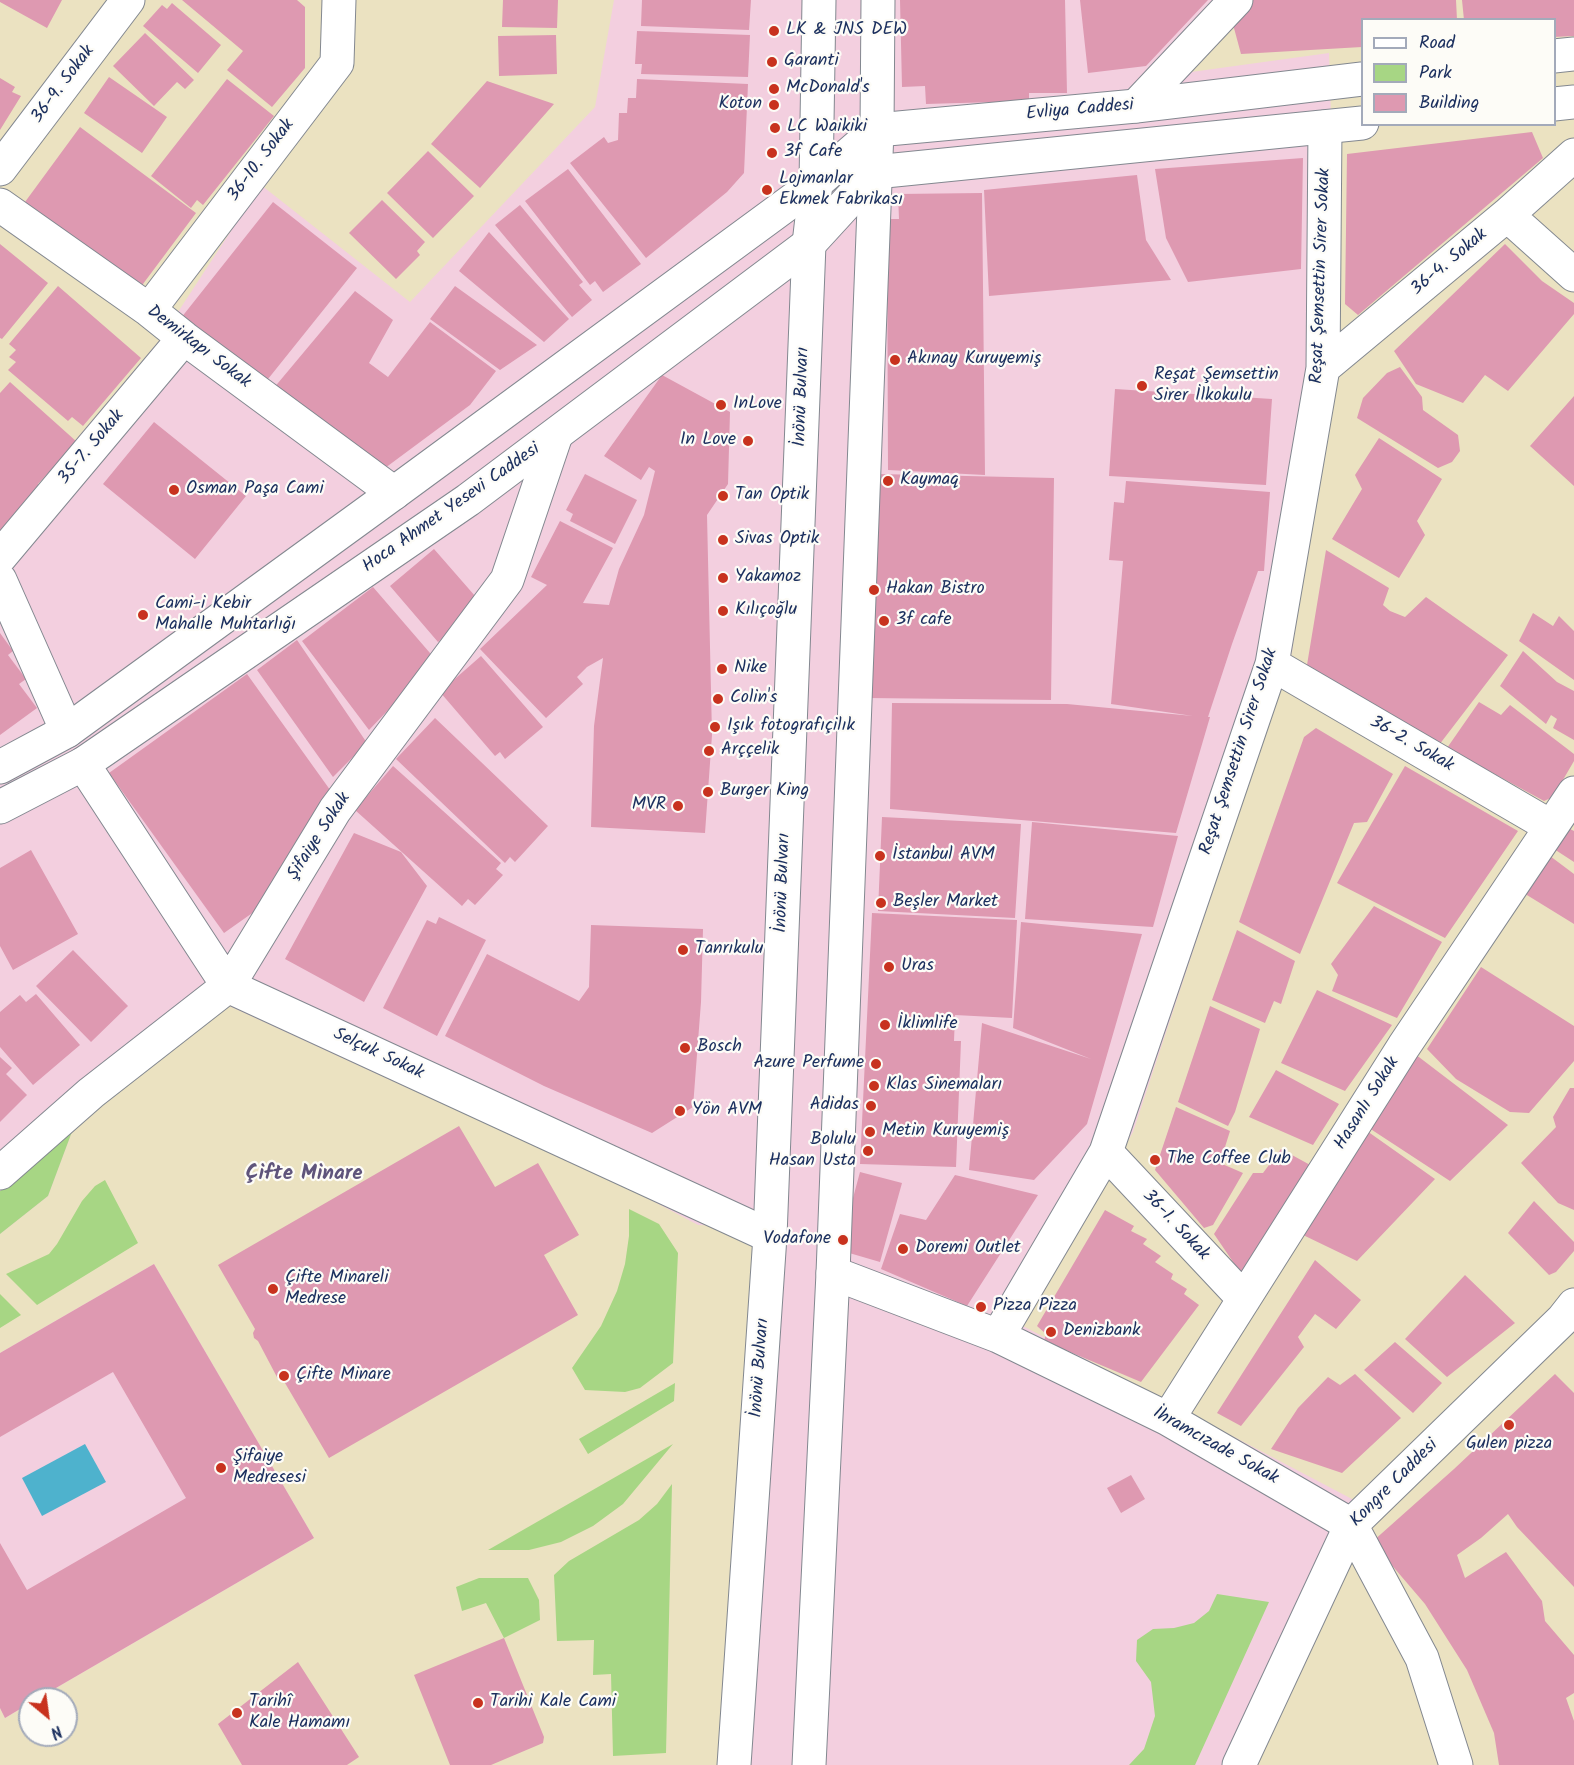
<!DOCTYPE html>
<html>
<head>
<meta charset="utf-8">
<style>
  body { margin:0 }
  #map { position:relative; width:1574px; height:1765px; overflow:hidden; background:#ebe2c1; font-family:Kalam,sans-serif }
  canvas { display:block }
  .legend { position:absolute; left:1361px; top:18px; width:195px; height:108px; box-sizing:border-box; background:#fdfcf7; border:2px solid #a3aaba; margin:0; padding:8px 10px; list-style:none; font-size:18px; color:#1b2f5e }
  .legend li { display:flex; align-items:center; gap:12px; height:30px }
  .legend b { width:30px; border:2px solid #a3aaba }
  .north { position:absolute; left:18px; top:1687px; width:60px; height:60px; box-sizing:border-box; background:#fdfcf7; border:2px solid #a3aaba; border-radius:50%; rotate:151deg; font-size:16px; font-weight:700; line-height:24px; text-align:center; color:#1b2f5e }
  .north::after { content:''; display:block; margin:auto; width:21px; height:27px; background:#c8321e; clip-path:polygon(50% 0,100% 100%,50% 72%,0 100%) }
</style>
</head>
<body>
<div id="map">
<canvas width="1574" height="1765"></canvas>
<ul class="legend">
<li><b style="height:8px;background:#fff"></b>Road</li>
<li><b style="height:16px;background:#a7d684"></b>Park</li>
<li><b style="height:16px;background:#de99b1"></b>Building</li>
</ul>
<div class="north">N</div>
</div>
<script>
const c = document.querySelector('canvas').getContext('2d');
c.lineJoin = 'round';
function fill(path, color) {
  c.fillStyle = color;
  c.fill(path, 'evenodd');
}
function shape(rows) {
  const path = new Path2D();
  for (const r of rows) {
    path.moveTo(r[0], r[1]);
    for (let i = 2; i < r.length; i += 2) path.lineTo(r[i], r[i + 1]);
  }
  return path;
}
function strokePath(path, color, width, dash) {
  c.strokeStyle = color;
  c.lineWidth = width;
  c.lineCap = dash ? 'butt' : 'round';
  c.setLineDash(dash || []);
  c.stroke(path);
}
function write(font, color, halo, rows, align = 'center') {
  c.font = font + ' Kalam,sans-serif';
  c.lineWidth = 4.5;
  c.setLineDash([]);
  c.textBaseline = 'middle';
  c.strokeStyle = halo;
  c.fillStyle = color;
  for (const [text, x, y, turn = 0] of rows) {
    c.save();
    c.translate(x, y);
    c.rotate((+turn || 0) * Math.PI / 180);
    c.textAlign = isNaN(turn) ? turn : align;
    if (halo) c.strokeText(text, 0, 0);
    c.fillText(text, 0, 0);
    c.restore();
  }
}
const built = shape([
  [614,0,1227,0,1155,77,1329,53,1337,309,1292,652,1133,1132,1023,1326,1371,1509,1256,1765,727,1765,759,1237,727,1226,698,1225,540,1141,410,1089,225,1004,73,1129,48,1196,0,1234,0,530,159,341,261,185,410,302,595,107],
  [154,1264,314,1538,37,1699,30,1699,30,1703,5,1718,0,1708,0,1353]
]);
const green = shape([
  [73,1129,48,1196,0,1234,0,1191],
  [105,1180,138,1243,37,1305,6,1274,49,1254,57,1244,82,1201,95,1186],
  [629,1209,659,1224,678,1253,673,1363,640,1388,625,1392,585,1390,572,1368,601,1326,617,1291,625,1264,629,1236],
  [0,1294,21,1315,0,1328],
  [675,1383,674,1401,588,1454,579,1439],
  [673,1444,623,1504,593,1526,561,1542,529,1550,488,1550],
  [672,1484,666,1753,613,1756,611,1674,593,1675,594,1640,557,1641,554,1575,569,1561,639,1520,657,1504],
  [479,1578,528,1578,539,1600,540,1620,504,1638,486,1603,462,1611,456,1587],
  [1217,1594,1269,1602,1195,1765,1129,1765,1144,1749,1155,1716,1151,1682,1136,1661,1137,1640,1153,1629,1174,1628,1194,1623,1209,1611]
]);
const water = shape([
  [85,1444,106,1482,42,1516,22,1478]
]);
const building = shape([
  [0,0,62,0,47,28,0,2],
  [182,0,297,0,305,7,305,68,272,107,227,70,243,51],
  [503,0,558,0,557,28,502,27],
  [642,0,751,0,749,30,641,26],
  [900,0,1065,0,1067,93,1029,93,1029,101,926,104,925,86,902,87],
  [1080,0,1208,0,1146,66,1088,73],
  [1249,0,1456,0,1457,20,1362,20,1362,47,1241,54,1231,17],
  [1462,0,1574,0,1574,36,1554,37,1554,20,1464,20],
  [172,3,221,45,198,73,143,26,162,5,167,9],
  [637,31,750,35,748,77,641,74,642,64,635,64],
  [145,33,194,80,185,89,177,82,154,106,113,66],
  [556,35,557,74,499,76,498,36],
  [109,77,167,117,142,153,84,113],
  [0,78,15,87,12,92,21,96,0,130],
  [227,79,274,116,203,205,197,200,191,208,151,176],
  [637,79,748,84,744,173,727,192,646,258,570,163,604,137,608,143,618,140,619,113,627,113,628,98,636,98],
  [487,81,554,104,480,188,431,144],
  [80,127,196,213,137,292,66,233,25,202],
  [1532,132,1543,158,1358,315,1345,304,1347,154],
  [428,151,474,196,433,238,387,193],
  [1303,158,1301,269,1188,282,1166,238,1155,169],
  [568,169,641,264,603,292,595,281,590,285,525,201],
  [1137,175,1146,240,1171,280,989,296,984,190],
  [982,193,985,475,888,470,887,219,899,219,898,194],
  [382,200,425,242,417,251,420,255,396,279,349,233],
  [273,202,357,268,264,384,181,318],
  [520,205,583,282,579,285,592,300,572,317,495,225],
  [489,232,569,319,544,342,459,271],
  [0,244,48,283,2,339,0,338],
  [1505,244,1542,281,1574,303,1574,314,1508,391,1485,375,1463,403,1416,384,1394,351],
  [58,286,141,358,83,426,72,417,68,421,8,370,16,362,9,357,16,350,9,344],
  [455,286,537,345,500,370,430,319],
  [355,291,393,320,369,363,388,377,430,322,496,371,470,405,381,471,273,389],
  [1400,367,1422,397,1423,410,1458,435,1460,451,1452,462,1438,468,1357,418,1363,398,1387,373],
  [662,375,730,412,728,484,707,515,712,735,705,833,591,827,594,726,603,658,587,667,577,677,583,684,546,718,480,649,547,585,531,577,560,521,613,548,583,603,609,605,619,569,644,515,655,471,649,467,641,480,604,456],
  [10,382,77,442,38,484,42,487,0,534,0,393],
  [1115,389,1272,399,1266,485,1109,476],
  [1574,396,1574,486,1530,446],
  [154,422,246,496,195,559,103,484],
  [1379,438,1442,479,1417,521,1425,535,1399,578,1332,539,1362,489,1355,475],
  [585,474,637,500,615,544,570,521,573,514,566,510],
  [879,474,1054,478,1051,700,867,698],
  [1126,481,1270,492,1264,571,1258,571,1232,644,1208,717,1210,717,1176,833,890,809,892,703,1067,704,1193,716,1111,704,1123,561,1109,560,1114,502,1124,503],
  [434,549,482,604,438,642,390,586],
  [1326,550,1389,588,1383,605,1390,611,1405,617,1426,597,1508,655,1439,745,1392,722,1307,665],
  [373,587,436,660,369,730,302,641],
  [1533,613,1553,626,1559,616,1574,631,1574,680,1519,641],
  [0,633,13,651,8,655,26,679,19,684,37,708,0,735],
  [297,640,367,743,333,777,257,670],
  [1523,651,1557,682,1574,691,1574,740,1553,728,1557,719,1551,715,1546,724,1500,686],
  [481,656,543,727,505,759,500,752,495,756,440,692],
  [247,674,333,794,282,892,224,933,109,773],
  [1479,702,1501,715,1510,705,1574,754,1574,761,1553,797,1544,801,1447,748],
  [435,718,548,826,515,862,510,857,505,863,396,759],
  [1316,728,1393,774,1367,822,1354,823,1300,954,1239,922,1304,737],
  [393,766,501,863,496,869,503,875,475,905,468,899,462,906,355,810],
  [1405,766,1518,831,1445,938,1337,883],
  [882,817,1021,824,1015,918,878,911],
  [1032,822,1178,836,1153,927,1025,919],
  [1566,827,1574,831,1574,862,1554,849],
  [354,833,401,852,427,886,364,1002,285,959],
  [31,850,78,934,13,970,0,946,0,868],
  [1546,853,1574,874,1574,924,1522,892],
  [1374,906,1442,942,1397,1018,1332,991,1338,975,1331,964],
  [872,913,1017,920,1012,1018,955,1015,954,1041,961,1041,956,1167,860,1164],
  [439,917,486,940,437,1036,383,1008,427,920,436,924],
  [1021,922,1142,934,1087,1124,1034,1180,969,1170,982,1023,1091,1059,1013,1028],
  [591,925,703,929,701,1002,693,1107,652,1133,544,1086,445,1036,487,954,579,1001,589,987],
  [1237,930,1295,961,1281,1004,1274,1001,1265,1023,1212,1000],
  [73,950,128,1006,91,1042,36,986],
  [1481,967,1574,1026,1574,1061,1529,1113,1510,1112,1456,1079,1427,1049],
  [1317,990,1392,1025,1345,1091,1281,1063],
  [36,994,80,1045,33,1085,0,1047,0,1012,20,995,26,1002],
  [1210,1006,1260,1029,1235,1112,1228,1126,1178,1102],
  [1411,1051,1508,1125,1450,1181,1366,1126],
  [0,1057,12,1068,6,1074,27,1095,0,1122],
  [1276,1070,1339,1104,1313,1145,1249,1117],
  [1570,1088,1574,1088,1574,1210,1558,1203,1521,1163,1556,1127,1553,1117],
  [1176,1107,1230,1131,1220,1163,1243,1173,1213,1225,1204,1228,1155,1170],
  [459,1126,495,1187,538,1163,579,1235,544,1255,578,1315,329,1458,285,1383,278,1379,258,1341,254,1338,253,1333,255,1329,218,1265],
  [1367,1131,1435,1179,1357,1261,1301,1234],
  [1281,1149,1312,1166,1242,1275,1214,1234,1253,1173,1263,1173],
  [860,1172,902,1183,880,1262,839,1250],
  [955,1175,1038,1195,967,1306,881,1269,900,1214,926,1220],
  [1534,1201,1574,1242,1574,1251,1556,1272,1549,1275,1508,1233],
  [1105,1210,1134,1226,1131,1231,1147,1239,1143,1244,1161,1256,1155,1262,1173,1274,1171,1279,1187,1289,1184,1294,1199,1305,1141,1382,1044,1341,1046,1334,1037,1326],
  [1315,1260,1361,1300,1336,1329,1315,1314,1298,1337,1304,1347,1241,1426,1217,1413],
  [154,1264,314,1538,37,1699,30,1699,30,1703,5,1718,0,1708,0,1543,27,1590,186,1498,113,1372,0,1437,0,1353],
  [1465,1275,1515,1323,1447,1377,1405,1339],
  [1395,1342,1442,1383,1413,1413,1364,1370],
  [1355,1374,1401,1418,1342,1473,1271,1449,1298,1408,1328,1377,1340,1385],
  [1555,1374,1574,1393,1574,1587,1517,1527,1508,1514,1481,1538,1457,1555,1465,1578,1506,1552,1542,1601,1545,1621,1574,1655,1574,1693,1566,1698,1574,1721,1574,1765,1499,1765,1494,1733,1467,1670,1425,1604,1372,1542,1454,1469],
  [1131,1475,1145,1499,1121,1513,1107,1488],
  [504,1638,544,1737,543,1743,491,1765,450,1765,414,1675],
  [298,1662,359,1757,347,1765,242,1765,218,1724]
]);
const street = shape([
  [1136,106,1236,0],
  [0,169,128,0],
  [0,205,149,310,184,338,394,493],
  [1507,215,1574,275],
  [149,310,337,63,339,0],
  [1323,368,1507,215,1574,155],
  [0,557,184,338],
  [0,580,67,731],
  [1272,664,1550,826],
  [83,764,228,986,770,1236],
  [1106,1152,1244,1299],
  [0,1173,91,1093,228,986,335,810,507,580,556,435],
  [833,1273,998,1336,1168,1419,1351,1525,1422,1658,1456,1765],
  [998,1336,1106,1152,1272,664,1323,368,1325,127],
  [1168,1419,1404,1046,1574,793],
  [1239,1765,1351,1525,1563,1319,1574,1305]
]);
const secondary = shape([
  [1554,56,1574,54],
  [1554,104,1574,102],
  [0,767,67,731,394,493,816,183,877,130,1136,106,1362,79],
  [0,807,83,764,468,500,809,244,875,172,1362,123]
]);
const primary = shape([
  [734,1765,770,1236,809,244,816,183,819,0],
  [809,1765,833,1273,877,130,878,0]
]);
const markers = [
  [774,31,6,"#c8321e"],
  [772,62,6,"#c8321e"],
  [774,89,6,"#c8321e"],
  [774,105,6,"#c8321e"],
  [775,128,6,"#c8321e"],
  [772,153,6,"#c8321e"],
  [767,190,6,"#c8321e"],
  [895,360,6,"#c8321e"],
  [1142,386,6,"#c8321e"],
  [721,405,6,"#c8321e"],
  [748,441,6,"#c8321e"],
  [888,481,6,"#c8321e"],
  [174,490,6,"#c8321e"],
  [723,496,6,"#c8321e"],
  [723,540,6,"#c8321e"],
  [723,578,6,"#c8321e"],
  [874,590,6,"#c8321e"],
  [723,611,6,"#c8321e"],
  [143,615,6,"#c8321e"],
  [884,621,6,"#c8321e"],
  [722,669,6,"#c8321e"],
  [718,699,6,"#c8321e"],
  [715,727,6,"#c8321e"],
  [709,751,6,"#c8321e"],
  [708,792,6,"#c8321e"],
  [678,806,6,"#c8321e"],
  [880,856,6,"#c8321e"],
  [881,903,6,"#c8321e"],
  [683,950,6,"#c8321e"],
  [889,967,6,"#c8321e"],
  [885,1025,6,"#c8321e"],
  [685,1048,6,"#c8321e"],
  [876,1064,6,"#c8321e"],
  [874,1086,6,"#c8321e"],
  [871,1106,6,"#c8321e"],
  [680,1111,6,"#c8321e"],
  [870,1132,6,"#c8321e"],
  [868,1151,6,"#c8321e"],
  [1155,1160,6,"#c8321e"],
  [843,1240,6,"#c8321e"],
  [903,1249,6,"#c8321e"],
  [273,1289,6,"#c8321e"],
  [981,1307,6,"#c8321e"],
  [1051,1332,6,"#c8321e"],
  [284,1376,6,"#c8321e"],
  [1509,1425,6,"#c8321e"],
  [221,1468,6,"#c8321e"],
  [478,1703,6,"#c8321e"],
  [237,1713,6,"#c8321e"]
];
const poiNames = [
  ["LK & JNS DEW",786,31],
  ["Garanti",784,62],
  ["McDonald's",786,89],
  ["Koton",762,105,"right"],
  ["LC Waikiki",787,128],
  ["3f Cafe",784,153],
  ["Lojmanlar",779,180],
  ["Ekmek Fabrikası",779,201],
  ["Akınay Kuruyemiş",907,360],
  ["Reşat Şemsettin",1154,376],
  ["Sirer İlkokulu",1154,397],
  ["InLove",733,405],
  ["In Love",736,441,"right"],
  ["Kaymaq",900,481],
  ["Osman Paşa Cami",186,490],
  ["Tan Optik",735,496],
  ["Sivas Optik",735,540],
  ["Yakamoz",735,578],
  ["Hakan Bistro",886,590],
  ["Cami-i Kebir",155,605],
  ["Mahalle Muhtarlığı",155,626],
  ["Kılıçoğlu",735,611],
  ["3f cafe",896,621],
  ["Nike",734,669],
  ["Colin's",730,699],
  ["Işık fotografıçilık",727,727],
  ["Arççelik",721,751],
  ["Burger King",720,792],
  ["MVR",666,806,"right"],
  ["İstanbul AVM",892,856],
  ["Beşler Market",893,903],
  ["Tanrıkulu",695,950],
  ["Uras",901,967],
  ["İklimlife",897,1025],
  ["Bosch",697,1048],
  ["Azure Perfume",864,1064,"right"],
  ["Klas Sinemaları",886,1086],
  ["Adidas",859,1106,"right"],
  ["Yön AVM",692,1111],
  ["Metin Kuruyemiş",882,1132],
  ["Bolulu",856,1141,"right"],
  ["Hasan Usta",856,1162,"right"],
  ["The Coffee Club",1167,1160],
  ["Vodafone",831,1240,"right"],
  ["Doremi Outlet",915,1249],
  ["Çifte Minareli",285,1279],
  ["Medrese",285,1300],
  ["Pizza Pizza",993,1307],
  ["Denizbank",1063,1332],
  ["Çifte Minare",296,1376],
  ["Gulen pizza",1509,1445,"center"],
  ["Şifaiye",233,1458],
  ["Medresesi",233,1479],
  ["Tarihî",249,1703],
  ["Kale Hamamı",249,1724],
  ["Tarihi Kale Cami",490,1703]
];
const streetNames = [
  ["36-9. Sokak",64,85,-53],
  ["Evliya Caddesi",1080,111,-5],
  ["36-10. Sokak",262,161,-53],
  ["36-4. Sokak",1450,263,-40],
  ["Reşat Şemsettin Sirer Sokak",1322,276,-88],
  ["Demirkapı Sokak",198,348,37],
  ["İnönü Bulvarı",803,397,-88],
  ["35-7. Sokak",92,448,-50],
  ["Hoca Ahmet Yesevi Caddesi",452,509,-35],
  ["36-2. Sokak",1411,745,30],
  ["Reşat Şemsettin Sirer Sokak",1240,752,-72],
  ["Şifaiye Sokak",320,837,-57],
  ["İnönü Bulvarı",784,883,-88],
  ["Selçuk Sokak",378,1055,25],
  ["Hasanlı Sokak",1368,1104,-58],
  ["36-1. Sokak",1175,1226,47],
  ["İnönü Bulvarı",761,1368,-86],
  ["İhramcızade Sokak",1215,1447,29],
  ["Kongre Caddesi",1395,1484,-45]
];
const quarterNames = [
  ["Çifte Minare",304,1175]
];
fill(built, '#f3cfdf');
fill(green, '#a7d684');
fill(water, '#4eb2cd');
fill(building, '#de99b1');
strokePath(street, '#838890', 35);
strokePath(secondary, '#838890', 35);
strokePath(primary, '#838890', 35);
strokePath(street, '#fff', 33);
strokePath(secondary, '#fff', 33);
strokePath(primary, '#fff', 33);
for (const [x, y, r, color] of markers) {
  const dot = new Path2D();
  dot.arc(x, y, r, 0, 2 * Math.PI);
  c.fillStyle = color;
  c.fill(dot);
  strokePath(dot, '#fdfcf7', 2);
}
write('18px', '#1b2f5e', '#fdfcf7', poiNames, 'left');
write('18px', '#1b2f5e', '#fdfcf7', streetNames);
write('bold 21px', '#5f547b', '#fdfcf7', quarterNames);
</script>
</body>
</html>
